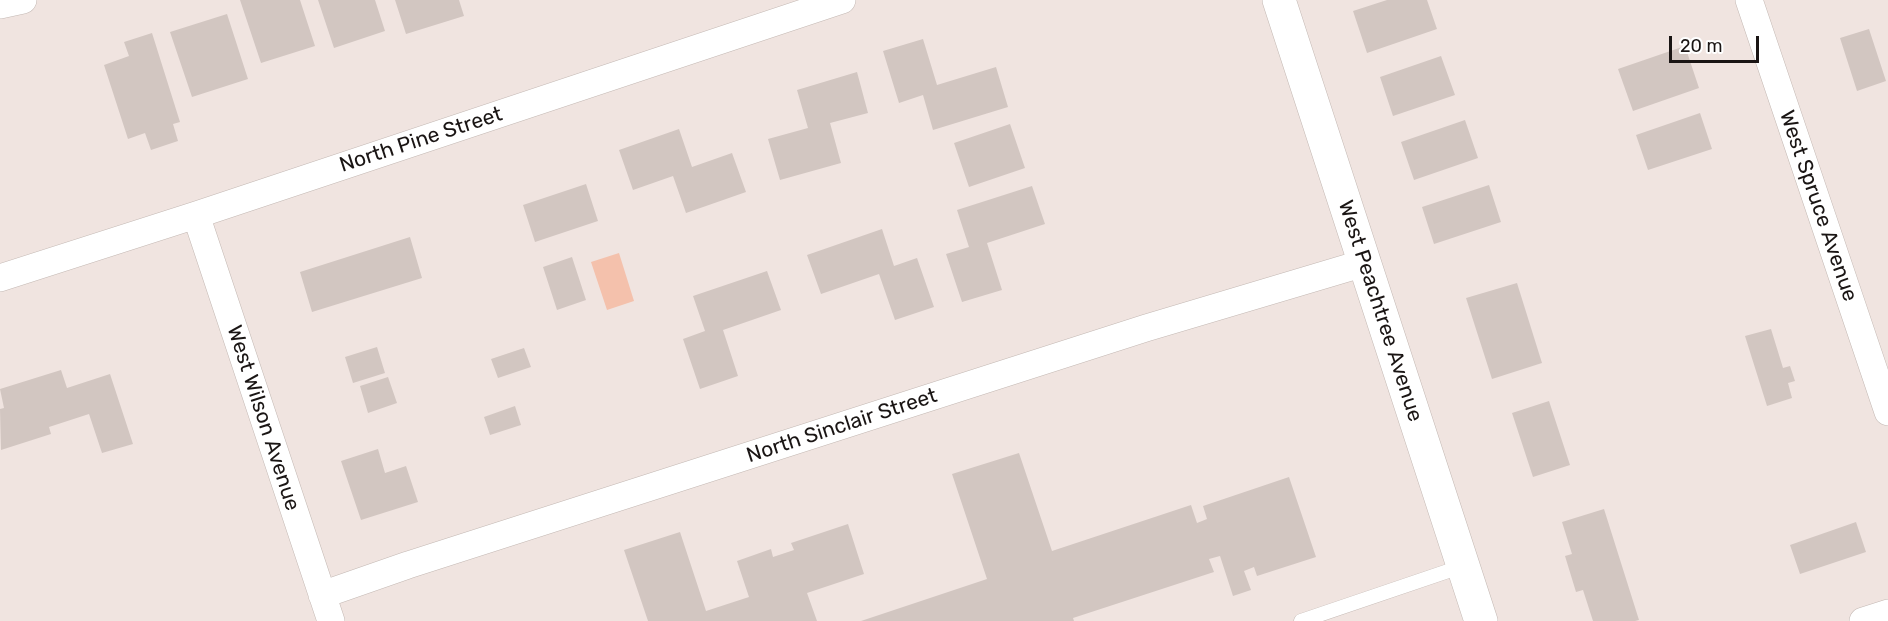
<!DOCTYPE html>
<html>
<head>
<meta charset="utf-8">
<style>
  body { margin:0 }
  #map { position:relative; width:1888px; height:621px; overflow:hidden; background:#f0e4e0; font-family:Rubik,sans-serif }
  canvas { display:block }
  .scale { position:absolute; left:1669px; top:36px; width:90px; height:27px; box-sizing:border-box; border:3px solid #1a1514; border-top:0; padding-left:8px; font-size:18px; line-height:21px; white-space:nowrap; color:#1a1514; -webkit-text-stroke:4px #fff; paint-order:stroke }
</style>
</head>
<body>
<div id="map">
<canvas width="1888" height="621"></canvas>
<div class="scale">20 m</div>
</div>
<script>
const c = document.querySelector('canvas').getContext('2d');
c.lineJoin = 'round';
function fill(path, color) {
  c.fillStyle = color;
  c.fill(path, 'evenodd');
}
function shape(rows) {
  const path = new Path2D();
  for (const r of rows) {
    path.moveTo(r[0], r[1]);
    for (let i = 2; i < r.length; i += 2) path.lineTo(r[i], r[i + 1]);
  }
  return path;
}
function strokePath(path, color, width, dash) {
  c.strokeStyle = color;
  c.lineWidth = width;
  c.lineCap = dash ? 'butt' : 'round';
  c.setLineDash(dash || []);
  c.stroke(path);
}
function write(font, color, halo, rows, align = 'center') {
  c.font = font + ' Rubik,sans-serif';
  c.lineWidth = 5;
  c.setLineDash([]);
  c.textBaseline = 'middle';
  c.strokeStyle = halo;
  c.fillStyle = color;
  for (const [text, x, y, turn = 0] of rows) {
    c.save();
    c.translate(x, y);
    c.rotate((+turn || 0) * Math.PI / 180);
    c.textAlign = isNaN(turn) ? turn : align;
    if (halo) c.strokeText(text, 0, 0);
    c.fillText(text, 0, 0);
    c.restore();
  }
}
const water = shape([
  [619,253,634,301,607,310,591,262]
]);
const building = shape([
  [240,0,300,0,315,46,261,63],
  [318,0,375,0,385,31,334,48],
  [395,0,459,0,464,16,406,34],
  [1387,0,1427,0,1437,29,1367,53,1353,11],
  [227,14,248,79,192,97,170,32],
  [1869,29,1886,81,1857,91,1840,38],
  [152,33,180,122,173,124,178,141,151,150,145,133,128,139,104,65,129,56,124,42],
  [923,39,937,85,996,67,1008,107,933,130,923,95,899,103,883,51],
  [1685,46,1699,88,1633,111,1618,69],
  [1441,56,1455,95,1393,116,1380,77],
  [857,72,868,113,830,123,841,163,780,180,768,139,808,128,797,90],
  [1700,113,1712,149,1648,170,1636,135],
  [1465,120,1478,158,1414,180,1401,142],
  [1010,124,1025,168,969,187,954,143],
  [679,129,692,167,732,153,746,192,686,213,673,176,633,190,619,150],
  [586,184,598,221,535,242,523,205],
  [1489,185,1501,222,1434,244,1422,207],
  [1032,186,1045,224,987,243,1002,290,962,302,946,254,969,247,957,210],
  [882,229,894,266,917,258,934,307,895,320,879,274,821,294,807,255],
  [410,237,422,278,312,312,300,272],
  [572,257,586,300,557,310,543,267],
  [767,271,781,310,723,330,738,376,700,389,683,339,705,331,693,296],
  [1517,283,1542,363,1492,379,1466,298],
  [1771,329,1783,368,1790,366,1795,381,1788,383,1792,398,1767,406,1745,336],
  [377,347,385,373,353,383,345,357],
  [524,348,531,367,498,378,491,359],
  [61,370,67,388,110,374,133,444,102,453,89,414,49,427,51,434,1,450,0,409,4,408,0,389],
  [388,377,397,403,368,413,360,386],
  [1549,401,1570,465,1533,477,1512,413],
  [515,406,521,425,490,435,484,417],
  [378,449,385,473,406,466,418,502,361,520,341,461],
  [1019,453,1052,551,1191,505,1197,523,1207,519,1203,506,1289,477,1316,557,1257,576,1254,567,1244,571,1251,590,1233,596,1220,556,1209,559,1214,572,1073,618,1074,621,861,621,987,579,952,474],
  [1604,509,1639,620,1635,621,1593,621,1583,590,1576,592,1565,556,1572,554,1562,522],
  [1856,522,1866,552,1800,574,1790,545],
  [848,524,864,574,807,593,817,621,648,621,624,550,680,532,706,611,749,597,737,561,771,549,773,557,794,550,791,543]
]);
const service = shape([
  [1301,621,1463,566]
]);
const minor = shape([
  [1749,0,1888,412],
  [0,5,23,0],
  [196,215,331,621],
  [0,278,196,215,842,0],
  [322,595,408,565,1146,328,1364,263],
  [1863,621,1888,613]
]);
const tertiary = shape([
  [1279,0,1481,621]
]);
const streetNames = [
  ["North Pine Street",421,140,-18],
  ["West Spruce Avenue",1818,206,71],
  ["West Peachtree Avenue",1380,311,72],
  ["West Wilson Avenue",263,418,72],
  ["North Sinclair Street",842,426,-18]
];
fill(water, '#f4c1ac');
fill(building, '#d2c6c1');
strokePath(service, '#c3b8b3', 15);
strokePath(minor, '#c3b8b3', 28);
strokePath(tertiary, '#c3b8b3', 34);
strokePath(service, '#fff', 14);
strokePath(minor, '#fff', 27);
strokePath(tertiary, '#fff', 33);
write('21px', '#1a1514', '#fff', streetNames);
</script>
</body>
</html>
